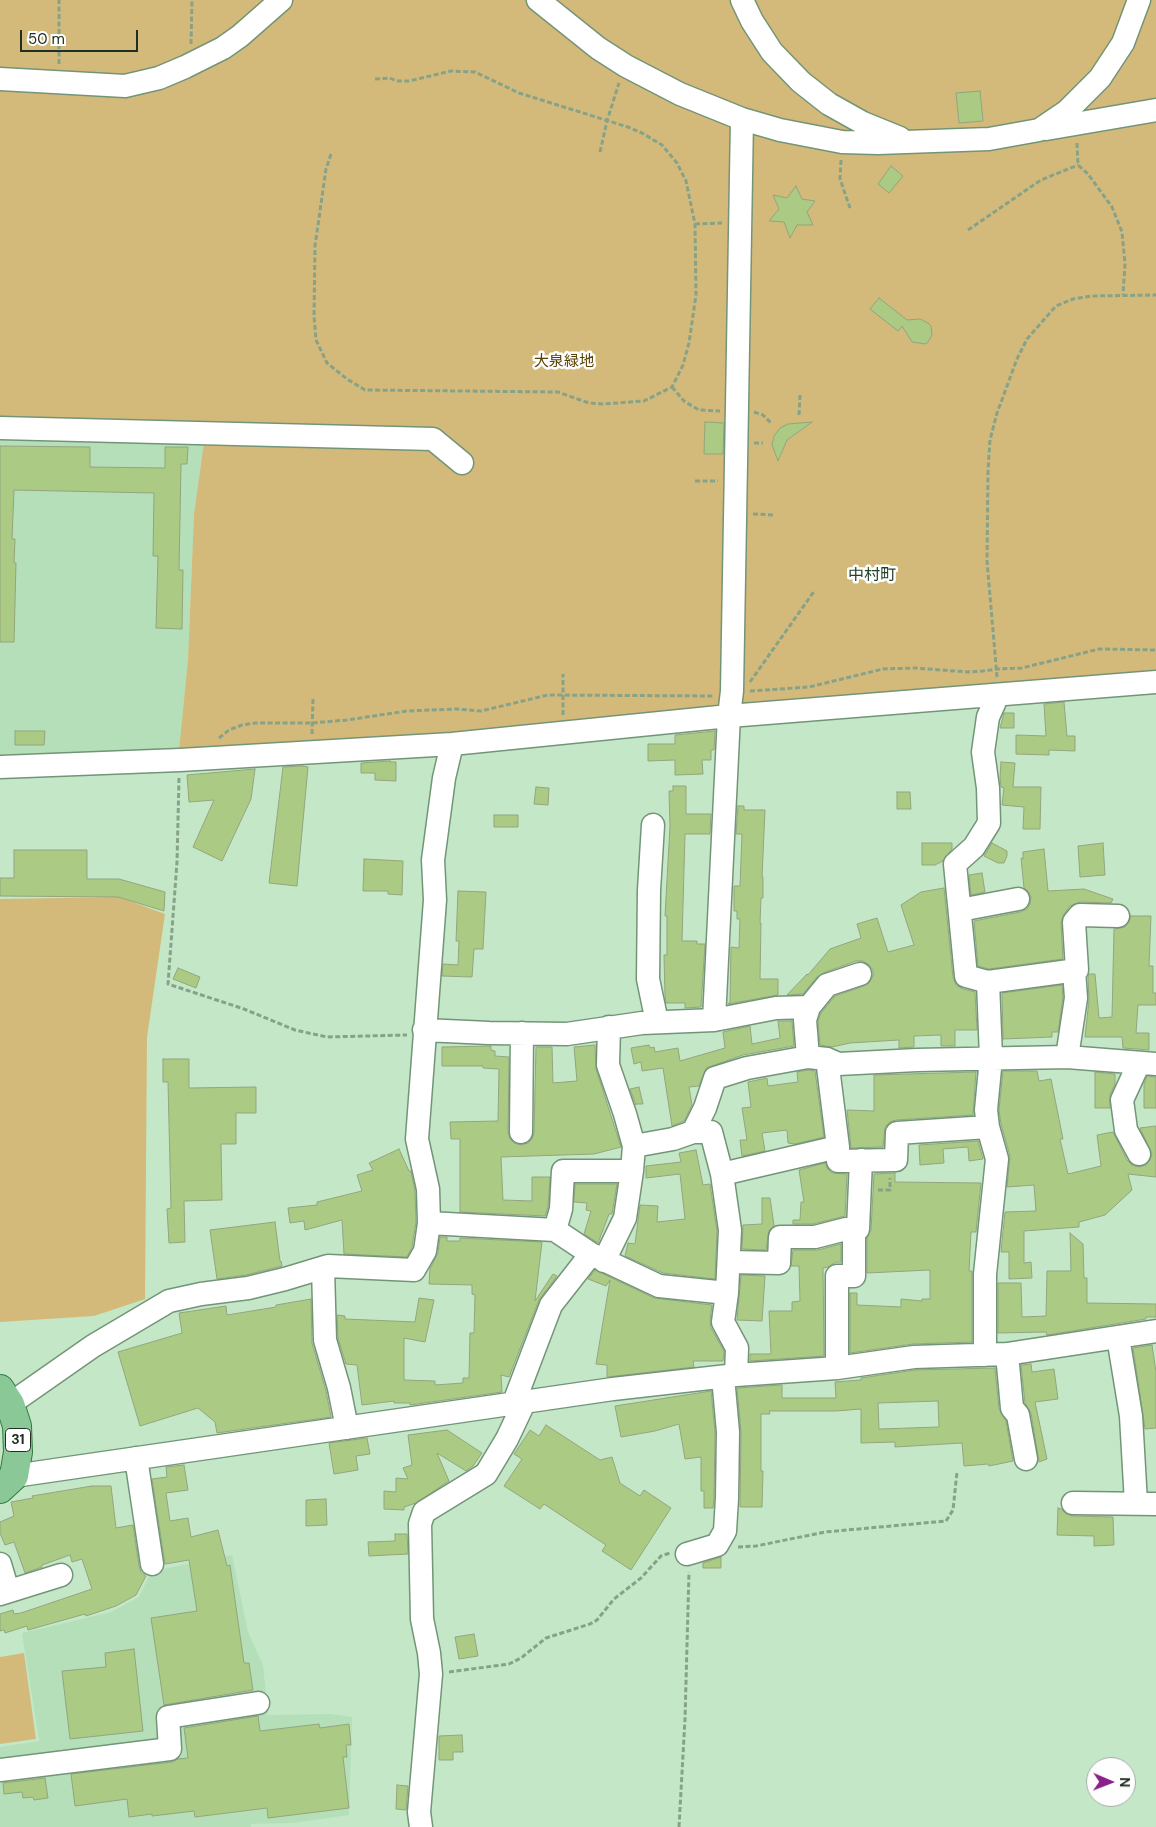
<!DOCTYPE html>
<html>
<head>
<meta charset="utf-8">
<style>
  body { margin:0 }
  #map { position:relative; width:1156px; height:1827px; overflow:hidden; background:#c4e8c7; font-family:"DM Sans",sans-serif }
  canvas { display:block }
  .north { position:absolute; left:1086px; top:1757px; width:50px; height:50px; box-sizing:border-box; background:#fefefe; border:1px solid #a6aba6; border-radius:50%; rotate:91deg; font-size:14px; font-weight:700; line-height:20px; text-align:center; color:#212f22 }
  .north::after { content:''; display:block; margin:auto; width:18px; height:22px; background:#882189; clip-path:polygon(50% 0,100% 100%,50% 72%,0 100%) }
  .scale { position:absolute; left:20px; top:30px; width:118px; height:22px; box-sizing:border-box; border:2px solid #212f22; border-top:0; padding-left:6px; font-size:15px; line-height:18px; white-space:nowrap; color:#212f22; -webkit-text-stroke:4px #fefefe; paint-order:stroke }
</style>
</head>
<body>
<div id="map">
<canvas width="1156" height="1827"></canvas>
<div class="north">N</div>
<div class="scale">50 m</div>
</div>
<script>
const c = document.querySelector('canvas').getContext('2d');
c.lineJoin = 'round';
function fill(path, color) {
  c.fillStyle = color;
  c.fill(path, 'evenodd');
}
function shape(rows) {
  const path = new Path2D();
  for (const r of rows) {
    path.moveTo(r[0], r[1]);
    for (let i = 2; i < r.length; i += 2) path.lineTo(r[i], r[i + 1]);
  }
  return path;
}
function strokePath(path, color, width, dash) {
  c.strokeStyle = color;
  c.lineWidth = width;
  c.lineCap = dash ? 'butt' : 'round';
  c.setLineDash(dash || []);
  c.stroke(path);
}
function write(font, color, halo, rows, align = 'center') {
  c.font = font + ' "DM Sans","Noto Sans JP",sans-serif';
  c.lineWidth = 5;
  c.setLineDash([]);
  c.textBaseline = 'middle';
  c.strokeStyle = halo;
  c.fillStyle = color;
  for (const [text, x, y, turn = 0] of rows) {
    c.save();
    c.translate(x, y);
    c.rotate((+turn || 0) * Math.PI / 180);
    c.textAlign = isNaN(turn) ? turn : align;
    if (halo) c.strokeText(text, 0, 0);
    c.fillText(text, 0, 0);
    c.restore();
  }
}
const built = shape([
  [0,436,204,442,194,514,188,659,179,750,0,755],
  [232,1555,248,1632,263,1665,268,1715,330,1714,352,1717,349,1815,293,1823,251,1824,251,1827,0,1827,0,1747,39,1741,22,1633,111,1612,139,1597,149,1576,158,1570]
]);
const green = shape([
  [0,0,1156,0,1156,670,310,748,179,750,188,659,194,514,204,442,0,433],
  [119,897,165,914,147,1037,145,1299,94,1316,0,1322,0,899],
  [24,1653,36,1739,0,1744,0,1657]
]);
const building = shape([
  [980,91,983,121,959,123,956,93,980,91],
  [891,166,903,176,889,193,878,184,891,166],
  [796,186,802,199,815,201,807,212,813,225,797,225,790,238,784,222,769,221,779,209,773,195,787,198,796,186],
  [879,298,907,320,920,319,928,323,931,326,932,335,928,342,926,344,912,342,902,326,898,331,870,309,879,298],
  [705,422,724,423,723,454,704,454,705,422],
  [812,422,787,440,778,461,772,445,774,436,780,428,788,424,812,422],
  [0,446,90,447,90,467,165,468,165,447,188,447,187,464,181,464,179,570,183,570,182,629,156,628,158,556,153,556,154,493,14,490,12,539,15,539,14,563,16,563,14,642,0,642,0,446],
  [1064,702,1067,736,1075,736,1075,751,1049,750,1049,755,1016,754,1016,735,1046,736,1044,704,1064,702],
  [1004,713,1014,713,1014,728,1000,728,1004,713],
  [15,731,45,731,44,745,15,745,15,731],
  [715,731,714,750,711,750,711,760,702,760,703,774,675,775,675,760,648,761,648,744,675,744,675,735,715,731],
  [390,761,390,762,396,762,396,781,375,780,375,773,361,773,361,763,390,761],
  [1001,762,1015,763,1013,787,1041,787,1040,829,1023,829,1024,807,1002,805,1004,788,1001,787,1000,778,1001,762],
  [302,766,308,767,297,886,269,883,283,767,302,766],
  [255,769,251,799,222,861,193,847,214,800,189,802,187,775,255,769],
  [673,786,686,786,686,814,711,814,710,834,685,834,682,941,697,941,697,944,705,944,701,1007,685,1008,685,1003,666,1003,665,996,664,955,667,955,667,916,665,916,670,826,669,791,673,791,673,786],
  [536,787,549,788,548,805,534,804,536,787],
  [897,792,910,792,911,809,897,809,897,792],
  [738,806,744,806,744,810,765,810,762,877,763,877,763,898,761,898,760,923,761,923,760,979,778,979,778,995,728,1004,730,1002,731,947,739,948,740,919,737,919,737,911,734,911,734,886,740,886,742,834,736,834,738,806],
  [494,815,518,815,518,827,494,827,494,815],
  [922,843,952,843,952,849,943,861,935,865,922,865,922,843],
  [992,843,1007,851,1007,856,1004,863,998,863,984,856,992,843],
  [1103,843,1105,875,1080,877,1078,846,1103,843],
  [1044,849,1048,891,1084,889,1113,899,1111,903,1080,902,1070,906,1064,914,1061,923,1063,959,989,969,978,966,974,921,1020,912,1027,909,1030,904,1031,897,1028,891,1024,888,1021,858,1023,859,1023,852,1044,849],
  [14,850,87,850,87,879,119,879,165,892,164,911,118,897,0,896,0,878,14,878,14,850],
  [364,859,403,861,402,895,388,894,388,891,363,891,364,859],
  [982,873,985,892,971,895,969,875,982,873],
  [944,888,953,977,956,985,963,989,975,992,977,1030,955,1030,955,1046,941,1046,941,1035,914,1036,914,1047,899,1048,899,1040,850,1043,832,1047,820,1045,818,1021,821,1013,835,996,864,986,869,983,873,976,873,970,869,965,863,961,856,961,823,973,817,977,803,994,787,995,807,974,808,975,830,949,861,938,857,924,877,918,888,952,914,945,901,905,921,892,944,888],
  [458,891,486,892,483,949,474,949,472,977,442,976,443,964,458,965,459,941,456,941,458,891],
  [1131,916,1151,916,1149,966,1153,966,1153,993,1156,993,1156,1005,1138,1005,1136,1033,1149,1033,1149,1050,1123,1048,1122,1037,1085,1037,1089,1000,1088,977,1089,974,1095,974,1099,1018,1112,1017,1114,929,1125,927,1129,922,1131,916],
  [178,968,200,977,196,988,173,979,178,968],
  [1062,985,1063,997,1058,1032,1052,1032,1052,1037,1003,1039,1002,993,1062,985],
  [778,1021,792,1021,794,1046,743,1055,706,1068,699,1086,689,1087,692,1105,684,1121,672,1126,663,1068,642,1071,641,1062,634,1064,631,1048,649,1045,650,1048,654,1047,655,1052,678,1048,680,1061,725,1048,723,1032,750,1026,752,1044,780,1038,778,1021],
  [595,1045,596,1069,621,1147,594,1154,501,1157,503,1200,532,1201,532,1177,550,1177,548,1207,545,1216,460,1212,460,1139,451,1139,450,1122,498,1121,499,1069,483,1068,483,1066,442,1066,442,1047,491,1046,491,1050,495,1051,495,1056,509,1057,508,1132,510,1139,514,1143,521,1145,528,1143,532,1139,534,1132,536,1047,552,1047,553,1083,577,1081,574,1047,595,1045],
  [163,1059,189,1059,189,1088,256,1087,256,1113,236,1113,236,1144,221,1144,222,1200,184,1201,185,1242,169,1243,167,1209,171,1208,168,1082,163,1082,163,1059],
  [808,1070,815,1071,824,1137,795,1144,788,1143,787,1130,762,1133,765,1151,742,1156,740,1140,747,1140,742,1108,751,1107,748,1082,767,1078,768,1086,798,1082,797,1072,808,1070],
  [1003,1071,1037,1071,1039,1081,1051,1079,1063,1139,1060,1139,1068,1174,1101,1166,1097,1135,1113,1132,1127,1160,1132,1165,1139,1167,1146,1165,1150,1160,1152,1154,1140,1128,1156,1126,1156,1177,1128,1174,1132,1190,1105,1215,1079,1222,1079,1227,1024,1231,1024,1263,1031,1262,1032,1278,1009,1279,1009,1252,1001,1252,1005,1212,1036,1211,1034,1185,1007,1187,1010,1156,1001,1124,999,1110,1003,1071],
  [976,1072,973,1115,896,1120,890,1122,885,1127,883,1147,851,1148,847,1110,874,1111,874,1075,976,1072],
  [1095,1072,1115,1074,1115,1084,1110,1095,1110,1108,1095,1108,1095,1072],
  [1147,1076,1156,1077,1156,1108,1144,1108,1144,1084,1147,1076],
  [639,1087,643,1104,636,1104,636,1105,630,1089,639,1087],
  [978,1141,983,1159,969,1161,968,1147,943,1149,944,1163,920,1165,919,1145,978,1141],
  [399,1149,409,1171,411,1171,415,1191,416,1222,412,1247,407,1257,344,1254,342,1220,305,1230,304,1221,290,1223,288,1208,317,1205,317,1202,362,1191,357,1175,373,1170,369,1163,399,1149],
  [696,1150,703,1185,710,1184,717,1231,715,1279,663,1273,625,1256,628,1243,635,1244,640,1205,658,1206,657,1222,685,1219,680,1174,646,1178,646,1166,681,1162,679,1153,696,1150],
  [825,1163,827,1168,832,1173,847,1174,845,1216,813,1224,793,1224,793,1220,800,1220,801,1202,804,1202,799,1170,825,1163],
  [895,1173,895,1182,981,1183,976,1232,971,1232,969,1271,972,1271,972,1342,913,1344,850,1353,850,1293,857,1293,857,1305,901,1307,901,1299,922,1301,922,1299,930,1299,930,1270,867,1273,867,1238,871,1230,874,1174,895,1173],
  [575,1184,617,1184,612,1214,609,1214,598,1243,584,1234,591,1211,586,1210,587,1203,574,1202,575,1184],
  [762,1198,770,1198,774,1225,769,1231,766,1250,742,1249,743,1225,762,1224,762,1198],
  [275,1222,280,1261,281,1261,282,1266,246,1275,217,1279,210,1230,275,1222],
  [1070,1233,1083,1244,1084,1278,1087,1278,1087,1303,1156,1304,1156,1317,1146,1317,1146,1319,1047,1335,1046,1332,998,1333,998,1283,1021,1283,1022,1317,1046,1316,1047,1271,1071,1271,1070,1233],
  [440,1237,447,1237,447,1241,460,1241,460,1238,542,1242,535,1301,553,1274,557,1276,539,1300,509,1377,501,1375,502,1392,410,1405,410,1403,394,1403,394,1401,362,1405,357,1365,346,1364,338,1338,337,1315,345,1316,345,1319,415,1322,419,1298,434,1300,425,1342,404,1338,404,1380,435,1381,435,1385,463,1383,463,1378,469,1378,470,1333,474,1333,475,1295,472,1294,472,1285,429,1284,430,1269,438,1253,440,1237],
  [841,1244,841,1262,836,1262,828,1267,823,1268,824,1356,750,1361,750,1354,771,1354,769,1311,792,1311,792,1302,800,1301,799,1266,791,1266,793,1250,818,1250,841,1244],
  [595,1270,654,1298,712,1305,710,1320,711,1328,724,1351,723,1361,693,1361,694,1367,607,1377,607,1365,596,1364,610,1280,606,1286,588,1279,595,1270],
  [741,1275,765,1276,762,1321,737,1320,741,1275],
  [311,1299,312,1343,326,1391,331,1417,217,1433,215,1422,198,1408,140,1426,118,1352,182,1333,179,1313,226,1306,227,1315,276,1307,276,1305,311,1299],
  [1152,1345,1156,1372,1156,1428,1145,1429,1133,1348,1152,1345],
  [1031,1364,1032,1372,1054,1369,1058,1399,1035,1402,1047,1459,1039,1462,1031,1413,1025,1403,1021,1365,1031,1364],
  [995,1368,999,1409,1006,1421,1013,1461,989,1466,988,1464,964,1466,962,1443,895,1447,895,1442,861,1443,861,1409,836,1411,769,1411,770,1414,761,1414,761,1471,763,1471,762,1507,740,1507,741,1432,737,1388,782,1385,782,1398,836,1398,835,1382,861,1380,861,1378,915,1370,995,1368],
  [938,1401,939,1427,879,1429,878,1403,938,1401],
  [711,1391,715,1432,714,1498,713,1508,704,1508,704,1491,701,1491,701,1457,685,1459,679,1424,655,1431,621,1437,615,1406,711,1391],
  [546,1425,600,1460,612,1457,620,1483,640,1496,644,1490,671,1508,631,1570,602,1551,606,1545,544,1504,540,1509,504,1486,522,1459,514,1454,530,1430,539,1436,546,1425],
  [447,1430,482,1453,473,1466,466,1471,437,1453,449,1481,416,1503,404,1507,404,1510,384,1509,384,1491,396,1492,396,1478,408,1479,403,1468,412,1465,408,1435,447,1430],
  [367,1438,370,1454,356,1456,358,1470,334,1474,329,1443,367,1438],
  [184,1465,188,1490,166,1493,170,1521,188,1518,191,1537,218,1530,227,1566,230,1565,244,1663,249,1663,253,1690,164,1705,151,1618,197,1611,189,1560,165,1564,152,1479,167,1477,166,1467,184,1465],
  [92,1486,111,1486,116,1528,133,1525,139,1566,141,1572,146,1576,136,1595,116,1606,86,1616,85,1614,28,1630,27,1626,5,1633,4,1630,0,1631,0,1614,13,1610,14,1614,21,1613,92,1589,82,1559,72,1562,70,1555,42,1565,42,1567,25,1573,14,1542,5,1545,0,1533,0,1522,14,1516,11,1502,33,1498,32,1496,92,1486],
  [326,1499,327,1525,306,1526,306,1500,326,1499],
  [1058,1508,1061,1509,1066,1514,1073,1516,1113,1517,1114,1545,1094,1546,1094,1536,1057,1535,1058,1508],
  [395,1534,407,1534,408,1554,369,1556,368,1542,395,1541,395,1534],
  [721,1557,721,1568,703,1568,703,1563,721,1557],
  [474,1634,478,1656,459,1659,455,1637,474,1634],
  [134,1649,143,1731,70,1739,62,1671,106,1667,105,1653,134,1649],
  [258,1716,260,1731,319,1724,320,1728,349,1724,351,1745,346,1745,347,1757,343,1757,349,1808,268,1818,267,1808,195,1817,194,1811,152,1816,152,1814,129,1817,127,1799,75,1806,71,1774,172,1762,178,1759,188,1758,184,1728,258,1716],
  [462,1735,463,1752,453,1752,453,1760,439,1760,439,1736,462,1735],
  [45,1778,48,1798,34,1800,33,1797,23,1798,22,1792,4,1794,3,1783,45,1778],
  [397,1785,408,1786,406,1810,396,1809,397,1785]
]);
const path = shape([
  [191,44,192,0],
  [59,64,59,0],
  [1077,143,1078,165,1088,174,1112,207,1122,232,1125,264,1123,295],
  [600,152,607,121,619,83],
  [331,154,326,169,315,246,314,316,316,340,327,363,347,379,365,390,558,392,589,403,603,404,644,401,672,387,683,365,689,343,696,295,695,224,686,181,677,163,662,145,642,133,628,127,519,93,475,72,451,71,409,81,396,81,390,78,375,79],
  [841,160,840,179,850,208],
  [695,224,722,223],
  [968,230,1041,180,1078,165],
  [672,387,684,401,699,410,720,411],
  [754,412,763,415,771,423],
  [799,415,800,395],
  [754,443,763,443],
  [695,481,718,481],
  [753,514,775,515],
  [997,677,987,561,988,471,990,440,997,413,1017,359,1027,339,1056,306,1073,299,1091,296,1156,295],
  [750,682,815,590],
  [750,691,809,687,883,669,915,668,968,672,983,671,997,669,1022,668,1099,649,1156,650],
  [563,715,563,674],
  [312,734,313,699],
  [219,738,229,730,242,725,255,723,312,723,347,720,407,711,456,709,481,711,548,695,713,696],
  [179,778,177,862,168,984,244,1009,295,1030,327,1037,407,1035],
  [878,1190,890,1190,890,1178],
  [738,1547,756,1546,825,1532,946,1521,953,1510,957,1472],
  [449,1672,509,1664,521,1658,546,1638,590,1624,597,1620,614,1599,641,1578,661,1556,670,1553],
  [679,1827,685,1719,689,1572]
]);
const minor = shape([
  [538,0,598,48,626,66,680,94,742,119,780,130,842,142,878,143,989,139,1039,130,1067,111,1100,78,1123,43,1139,0],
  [742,0,752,21,772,52,801,82,829,104,863,123,900,138],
  [0,79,125,86,159,78,185,67,223,48,240,36,281,0],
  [1046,129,1156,110],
  [0,428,433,439,462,463],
  [0,767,180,760,452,744,729,716,1156,682],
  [653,825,649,890,648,979,657,1022],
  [960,910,1018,899],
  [988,982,966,976,955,864,974,847,989,823,988,788,983,752,988,717,998,695],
  [714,1020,729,716,732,691,742,119],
  [424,1030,489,1033,567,1034,642,1023,714,1020,776,1008,809,1007,827,985,860,974],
  [808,1057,805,1020,809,1007],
  [1067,1057,1076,998,1074,970],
  [827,1059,838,1147],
  [521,1132,522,1033],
  [693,1132,711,1132,722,1174,730,1230,727,1293,723,1322,737,1348,736,1375],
  [634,1146,673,1139,693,1132,705,1108,715,1078,747,1068,808,1057,827,1059,838,1064,917,1060,1067,1057,1156,1064],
  [1139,1154,1126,1130,1122,1100,1139,1063],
  [722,1174,838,1147,838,1161,896,1160,897,1133,988,1127],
  [429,1223,555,1230,591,1254,659,1286,727,1293],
  [555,1230,561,1209,563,1171,632,1171],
  [854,1230,858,1229,861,1160],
  [604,1261,625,1218,632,1171,634,1146,625,1114,608,1065,609,1027],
  [729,1262,779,1263,780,1237,815,1237,846,1229,854,1230,854,1276,837,1276,837,1368],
  [323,1268,325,1340,339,1388,347,1428],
  [1118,1337,1131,1416,1136,1503],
  [1007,1354,1012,1408,1018,1415,1026,1459],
  [985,1355,985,1274,997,1159,988,1127,986,1110,991,1058,988,982,1077,970,1074,922,1080,915,1118,916],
  [10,1404,93,1346,169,1301,201,1294,248,1288,285,1279,328,1266,414,1270,425,1251,429,1223,428,1189,417,1139,435,900,433,860,444,778,452,744],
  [513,1405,551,1305,591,1254],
  [136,1458,152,1564],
  [14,1476,613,1389,736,1375,837,1368,914,1357,1007,1354,1156,1331],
  [1073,1503,1156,1504],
  [687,1554,717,1545,725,1531,727,1498,728,1432,723,1377],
  [0,1564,8,1591],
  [0,1594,61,1575],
  [0,1770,170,1749,168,1717,258,1703],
  [421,1827,419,1812,431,1674,429,1653,422,1619,420,1524,424,1512,486,1474,507,1439,524,1403]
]);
const major = shape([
  [0,1389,10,1404,17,1426,18,1452,14,1476,0,1489]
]);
const shields = [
  [18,1440,25]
];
const shieldNames = [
  ["31",18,1440]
];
const parkNames = [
  ["大泉緑地",564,362]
];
const neighbourhoodNames = [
  ["中村町",872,576]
];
fill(built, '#b5dfb9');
fill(green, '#d4ba7a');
fill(building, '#abca84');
strokePath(building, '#93a57e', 1);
strokePath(minor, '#739577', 25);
strokePath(major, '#337a42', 30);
strokePath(path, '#86a288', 3, [5, 2.5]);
strokePath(minor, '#fff', 22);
strokePath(major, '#8ac898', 28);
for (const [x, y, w] of shields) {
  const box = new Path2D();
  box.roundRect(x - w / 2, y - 11.5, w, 23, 4);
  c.fillStyle = '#fefefe';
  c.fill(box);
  strokePath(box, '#212f22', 1);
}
write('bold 14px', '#212f22', null, shieldNames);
write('15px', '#564102', '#fefefe', parkNames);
write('16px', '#234228', '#fefefe', neighbourhoodNames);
</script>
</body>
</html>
